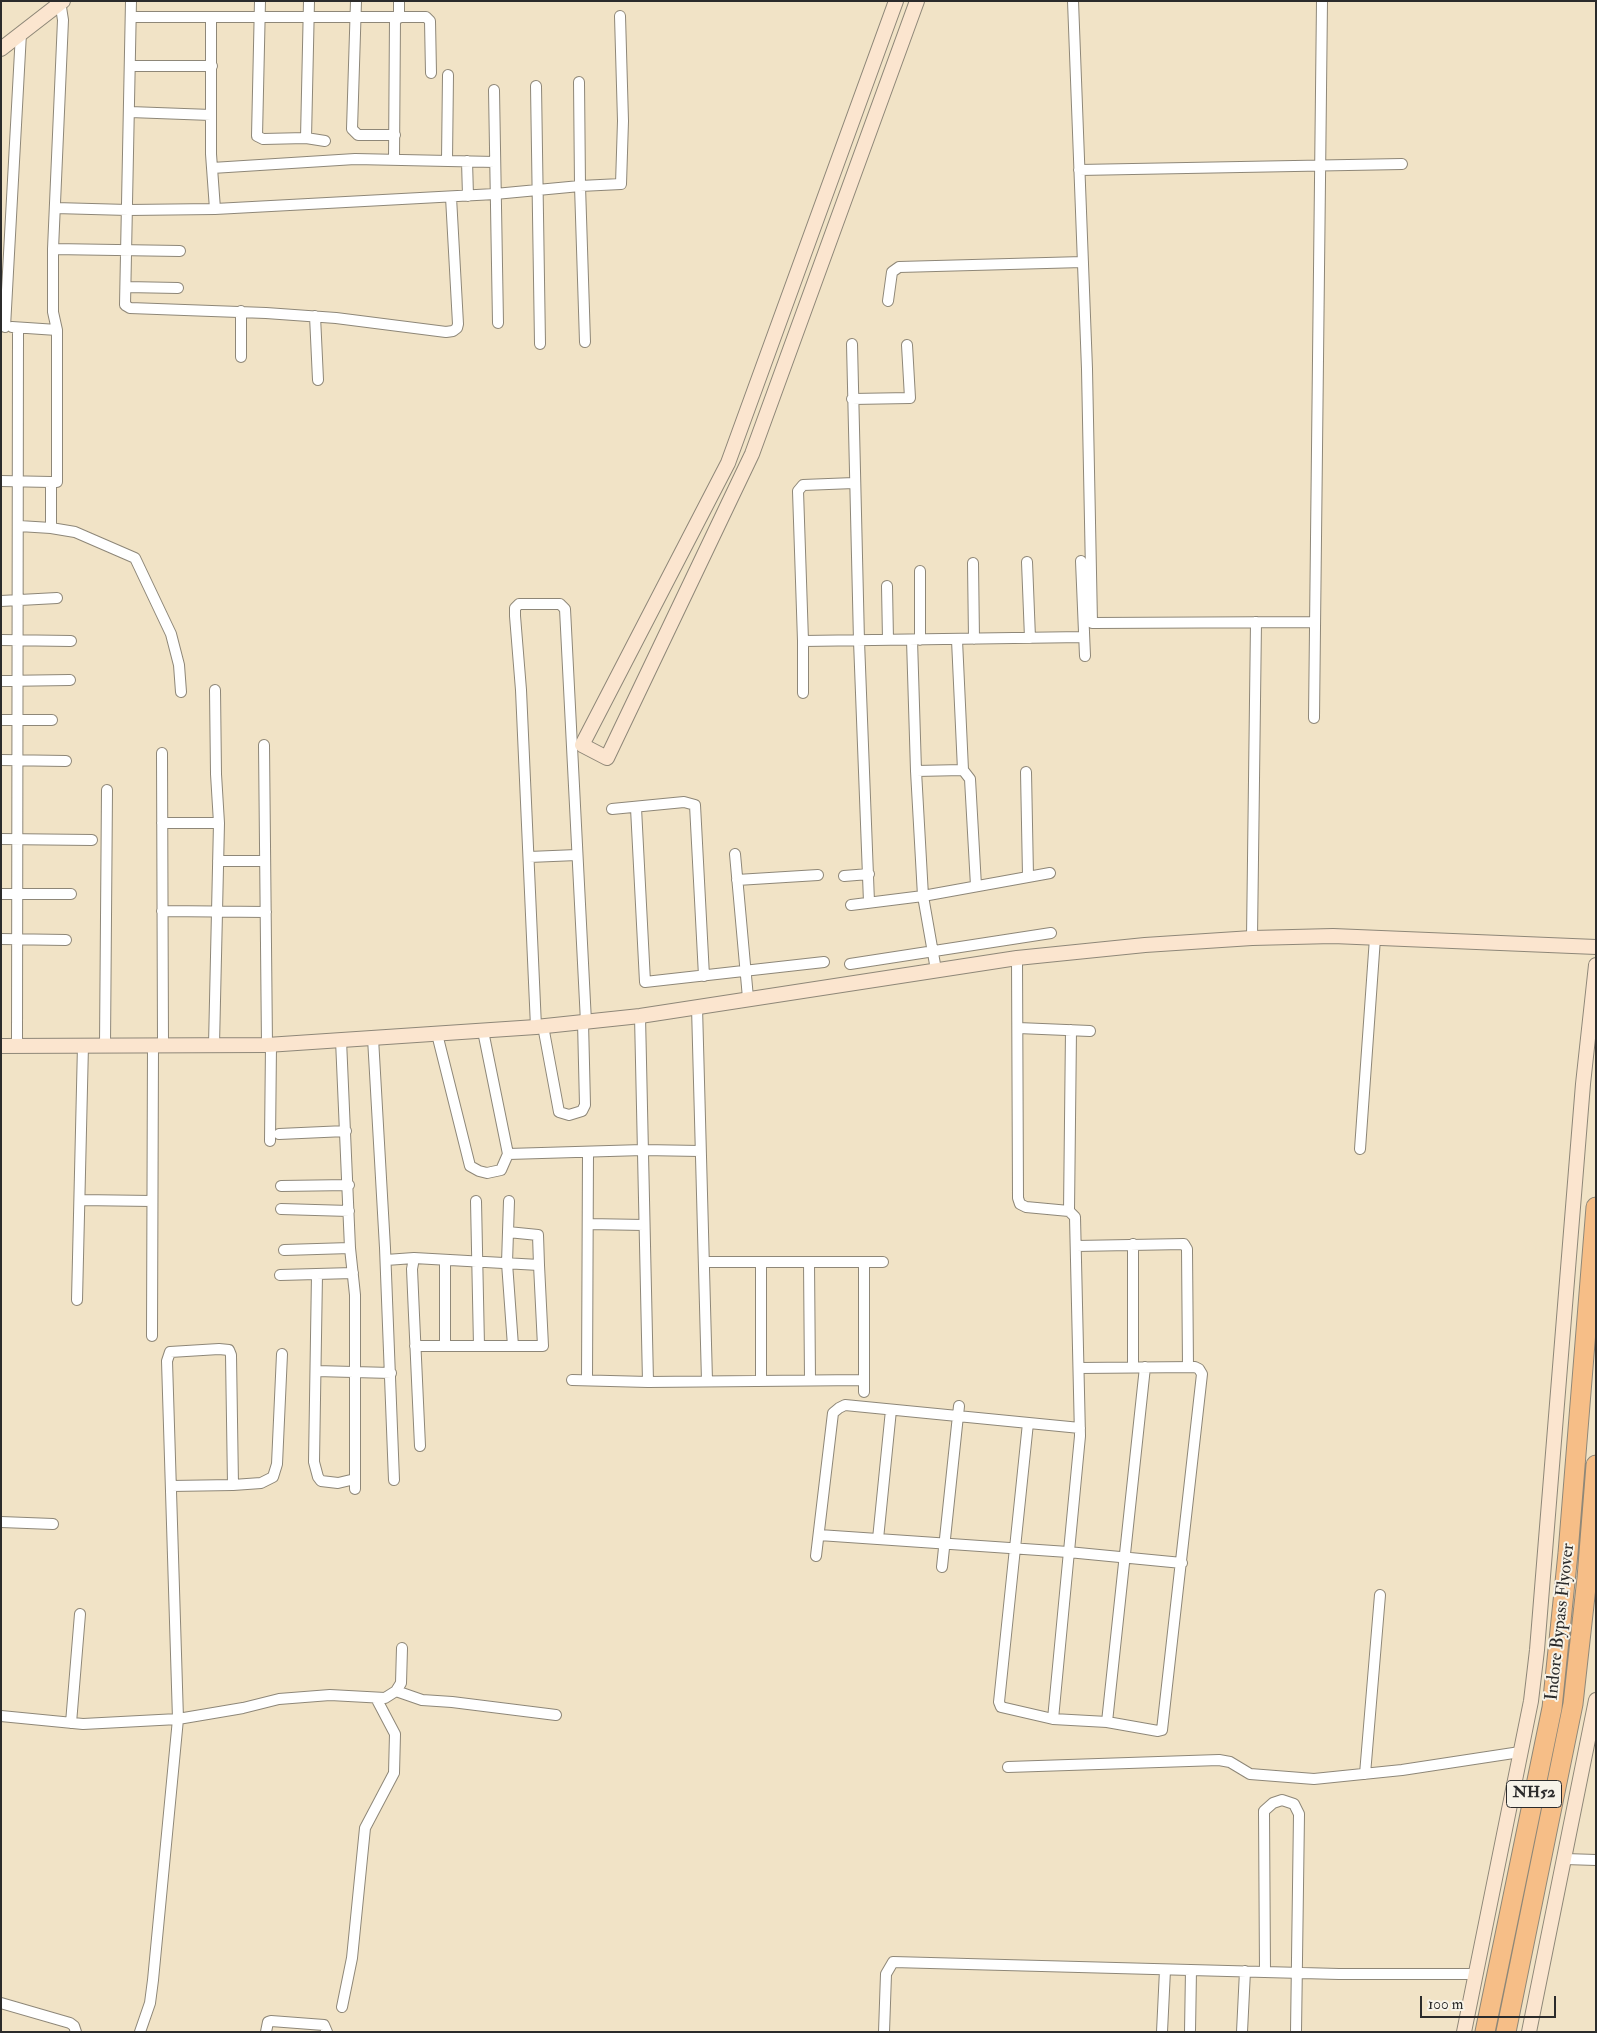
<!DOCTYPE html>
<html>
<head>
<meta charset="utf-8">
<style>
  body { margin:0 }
  #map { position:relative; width:1597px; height:2033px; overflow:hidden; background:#f1e3c6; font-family:"IM FELL Double Pica",serif }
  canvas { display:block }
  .frame { position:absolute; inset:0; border:2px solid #2b2b2b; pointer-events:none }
  .scale { position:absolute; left:1420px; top:1996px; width:136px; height:22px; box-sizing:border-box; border:2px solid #2b2b2b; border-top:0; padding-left:6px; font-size:15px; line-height:18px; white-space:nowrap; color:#2b2b2b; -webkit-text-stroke:4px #f7f3e8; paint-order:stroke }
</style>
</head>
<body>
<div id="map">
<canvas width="1597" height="2033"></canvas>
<div class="frame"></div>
<div class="scale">100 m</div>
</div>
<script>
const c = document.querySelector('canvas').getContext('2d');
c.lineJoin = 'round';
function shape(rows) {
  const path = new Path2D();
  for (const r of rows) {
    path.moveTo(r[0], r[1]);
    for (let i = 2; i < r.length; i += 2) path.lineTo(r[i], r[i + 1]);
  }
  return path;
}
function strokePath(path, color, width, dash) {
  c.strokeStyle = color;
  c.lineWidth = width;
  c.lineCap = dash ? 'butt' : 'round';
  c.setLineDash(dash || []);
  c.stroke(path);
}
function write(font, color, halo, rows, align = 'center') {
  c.font = font + ' "IM FELL Double Pica",serif';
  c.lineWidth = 4;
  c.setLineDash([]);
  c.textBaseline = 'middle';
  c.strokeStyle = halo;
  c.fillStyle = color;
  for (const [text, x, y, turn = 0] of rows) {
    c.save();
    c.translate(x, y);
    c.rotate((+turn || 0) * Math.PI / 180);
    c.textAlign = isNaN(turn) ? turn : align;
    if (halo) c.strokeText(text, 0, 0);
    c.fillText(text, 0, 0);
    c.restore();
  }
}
const street = shape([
  [131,1,125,305,130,308,266,313,336,318,446,332,453,331,457,328,458,324,451,197],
  [260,1,257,136,263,139,306,138,325,141],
  [356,1,352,129,358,135,395,135],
  [1073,1,1087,369,1092,623,1314,622],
  [131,17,426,17,430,21,431,73],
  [211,18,211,154,215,209],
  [399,18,399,1],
  [130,66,212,66],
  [579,82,580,186,621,184,623,121,620,16],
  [536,86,540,344],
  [494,90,498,323],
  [130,112,211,115],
  [306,138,309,1],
  [394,159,395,18],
  [447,160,448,75],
  [467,161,468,196],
  [212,168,355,159,495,162],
  [1079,170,1402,164],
  [55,208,128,210,215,209,495,194,580,186,585,342],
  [53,249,180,251],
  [126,287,178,288],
  [888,301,892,272,899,267,1083,262],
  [315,316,318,380],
  [5,327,21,33],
  [12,327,57,330,57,482,51,482,51,528,19,526],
  [57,330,53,312,53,249,63,20,60,1],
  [852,344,859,641,869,902],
  [241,357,241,311],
  [852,399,910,398,907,345],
  [1,481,51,482],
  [51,528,75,532,135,558,171,634,179,665,181,692],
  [1081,561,1085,656],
  [1027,562,1030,638],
  [973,563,974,639],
  [887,586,888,640],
  [1,601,57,598],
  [1,640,71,641],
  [912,640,916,771,923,896,936,970],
  [920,640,920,571],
  [957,640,963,770],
  [803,641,1084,637],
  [1,681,70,680],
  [803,693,803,641,798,491,803,485,854,483],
  [1314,718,1322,1],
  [1,720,52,720],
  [264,745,267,1045],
  [162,753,163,1045],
  [1,760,66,761],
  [916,771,963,770,970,779,976,886],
  [1026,772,1028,876],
  [636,808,645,982,824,962],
  [612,809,684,802,695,805,704,976],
  [162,823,219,823],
  [1,839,92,840],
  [735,854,748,998],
  [529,857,577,855],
  [218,861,265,861],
  [844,876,869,874],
  [737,880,818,875],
  [1,894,71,894],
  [851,905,923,896,1050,873],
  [162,911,266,912],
  [1252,938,1256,622],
  [1,939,66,940],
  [1017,958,1018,1198,1020,1204,1026,1207,1069,1211,1075,1217,1080,1436,1053,1719],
  [850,964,1051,933],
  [697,1007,707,1381],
  [640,1016,648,1382],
  [543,1026,559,1112,569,1115,582,1111,585,1105,583,1022],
  [536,1027,521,690,515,616,515,608,519,604,560,604,565,609,586,1022],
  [1018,1028,1090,1031],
  [437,1034,470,1166,479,1171,487,1173,501,1170,508,1154,483,1031],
  [373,1038,385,1248,394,1480],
  [341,1040,350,1248,355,1295,355,1489],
  [105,1045,107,790],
  [214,1045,219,823,216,774,215,690],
  [17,1046,18,328],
  [279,1134,346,1131],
  [270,1141,271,1045],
  [1360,1149,1375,938],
  [508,1154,643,1150,700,1151],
  [281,1186,349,1185],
  [80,1200,152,1201],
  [476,1201,479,1346],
  [509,1201,507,1263,513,1346],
  [281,1209,349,1211],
  [1069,1211,1071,1030],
  [588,1224,644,1225],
  [508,1232,538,1235,539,1265],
  [1076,1246,1184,1244,1187,1249,1188,1367],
  [284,1250,350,1248],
  [386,1260,414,1258],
  [445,1260,445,1346],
  [704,1262,883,1262],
  [761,1262,761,1380],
  [809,1262,810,1380],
  [864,1262,864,1392],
  [317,1274,314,1462,318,1477,321,1481,338,1483,355,1479],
  [280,1275,353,1273],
  [77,1300,83,1045],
  [152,1336,153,1045],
  [415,1346,543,1346,539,1265,414,1258,412,1269,414,1315,420,1446],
  [1133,1367,1133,1244],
  [316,1371,391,1373],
  [572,1380,648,1382,864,1380],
  [587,1380,588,1153],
  [1028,1423,999,1702,1001,1707,1053,1719,1107,1722,1158,1731,1162,1730,1202,1374,1199,1369,1195,1367,1079,1368],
  [171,1486,233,1485,261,1483,273,1477,277,1464,282,1354],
  [1,1522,53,1524],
  [819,1535,1068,1552,1182,1563],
  [878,1539,891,1410],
  [816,1556,833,1413,839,1408,845,1405,1080,1428],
  [942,1567,959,1406],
  [396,1691,422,1700,452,1702,556,1715],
  [1,1716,83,1724,178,1719,243,1708,279,1699,330,1695,385,1698,396,1691,401,1683,402,1648],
  [1107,1722,1145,1367],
  [71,1723,80,1614],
  [1008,1767,1219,1760,1230,1762,1250,1774,1314,1779,1402,1770,1520,1752],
  [1365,1774,1380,1595],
  [1565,1859,1596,1860],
  [1265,1972,1264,1811,1273,1803,1282,1800,1294,1804,1299,1814,1296,2032],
  [1,2003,70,2023,74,2026,76,2032],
  [342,2007,352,1958,365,1828,394,1773,395,1734,376,1698],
  [140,2032,150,2003,153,1980,178,1719,167,1361,170,1352,219,1349,229,1350,231,1355,233,1485],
  [266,2032,268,2022,271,2021,324,2025,327,2032],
  [884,2032,886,1974,893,1962,1339,1974,1475,1974],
  [1162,2032,1165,1970],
  [1190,2032,1191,1970],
  [1242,2032,1245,1971]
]);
const secondary = shape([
  [896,1,728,463,582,745,607,758,752,454,917,1],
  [1,49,63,1],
  [1,1046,267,1045,536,1027,640,1016,1017,958,1145,945,1252,938,1333,936,1596,947],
  [1464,2032,1531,1701,1537,1650,1583,1084,1596,965],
  [1529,2032,1596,1700]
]);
const highway = shape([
  [1485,2032,1552,1708,1568,1553,1596,1207],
  [1506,2032,1573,1704,1587,1578,1596,1465]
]);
const shields = [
  [1534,1794,55]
];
const shieldNames = [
  ["NH52",1534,1794]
];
const streetNames = [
  ["Indore Bypass Flyover",1561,1622,-84]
];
strokePath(street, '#8e8778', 12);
strokePath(secondary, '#8e8778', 16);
strokePath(highway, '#8e8778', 21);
strokePath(street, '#fff', 10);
strokePath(secondary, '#fbe5cf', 14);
strokePath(highway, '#f6be87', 19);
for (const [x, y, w] of shields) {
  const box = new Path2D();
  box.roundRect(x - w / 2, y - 13.5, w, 27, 4);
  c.fillStyle = '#f7f3e8';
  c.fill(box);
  strokePath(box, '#2b2b2b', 1);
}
write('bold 16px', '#2b2b2b', null, shieldNames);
write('18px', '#2b2b2b', '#f7f3e8', streetNames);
</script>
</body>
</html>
